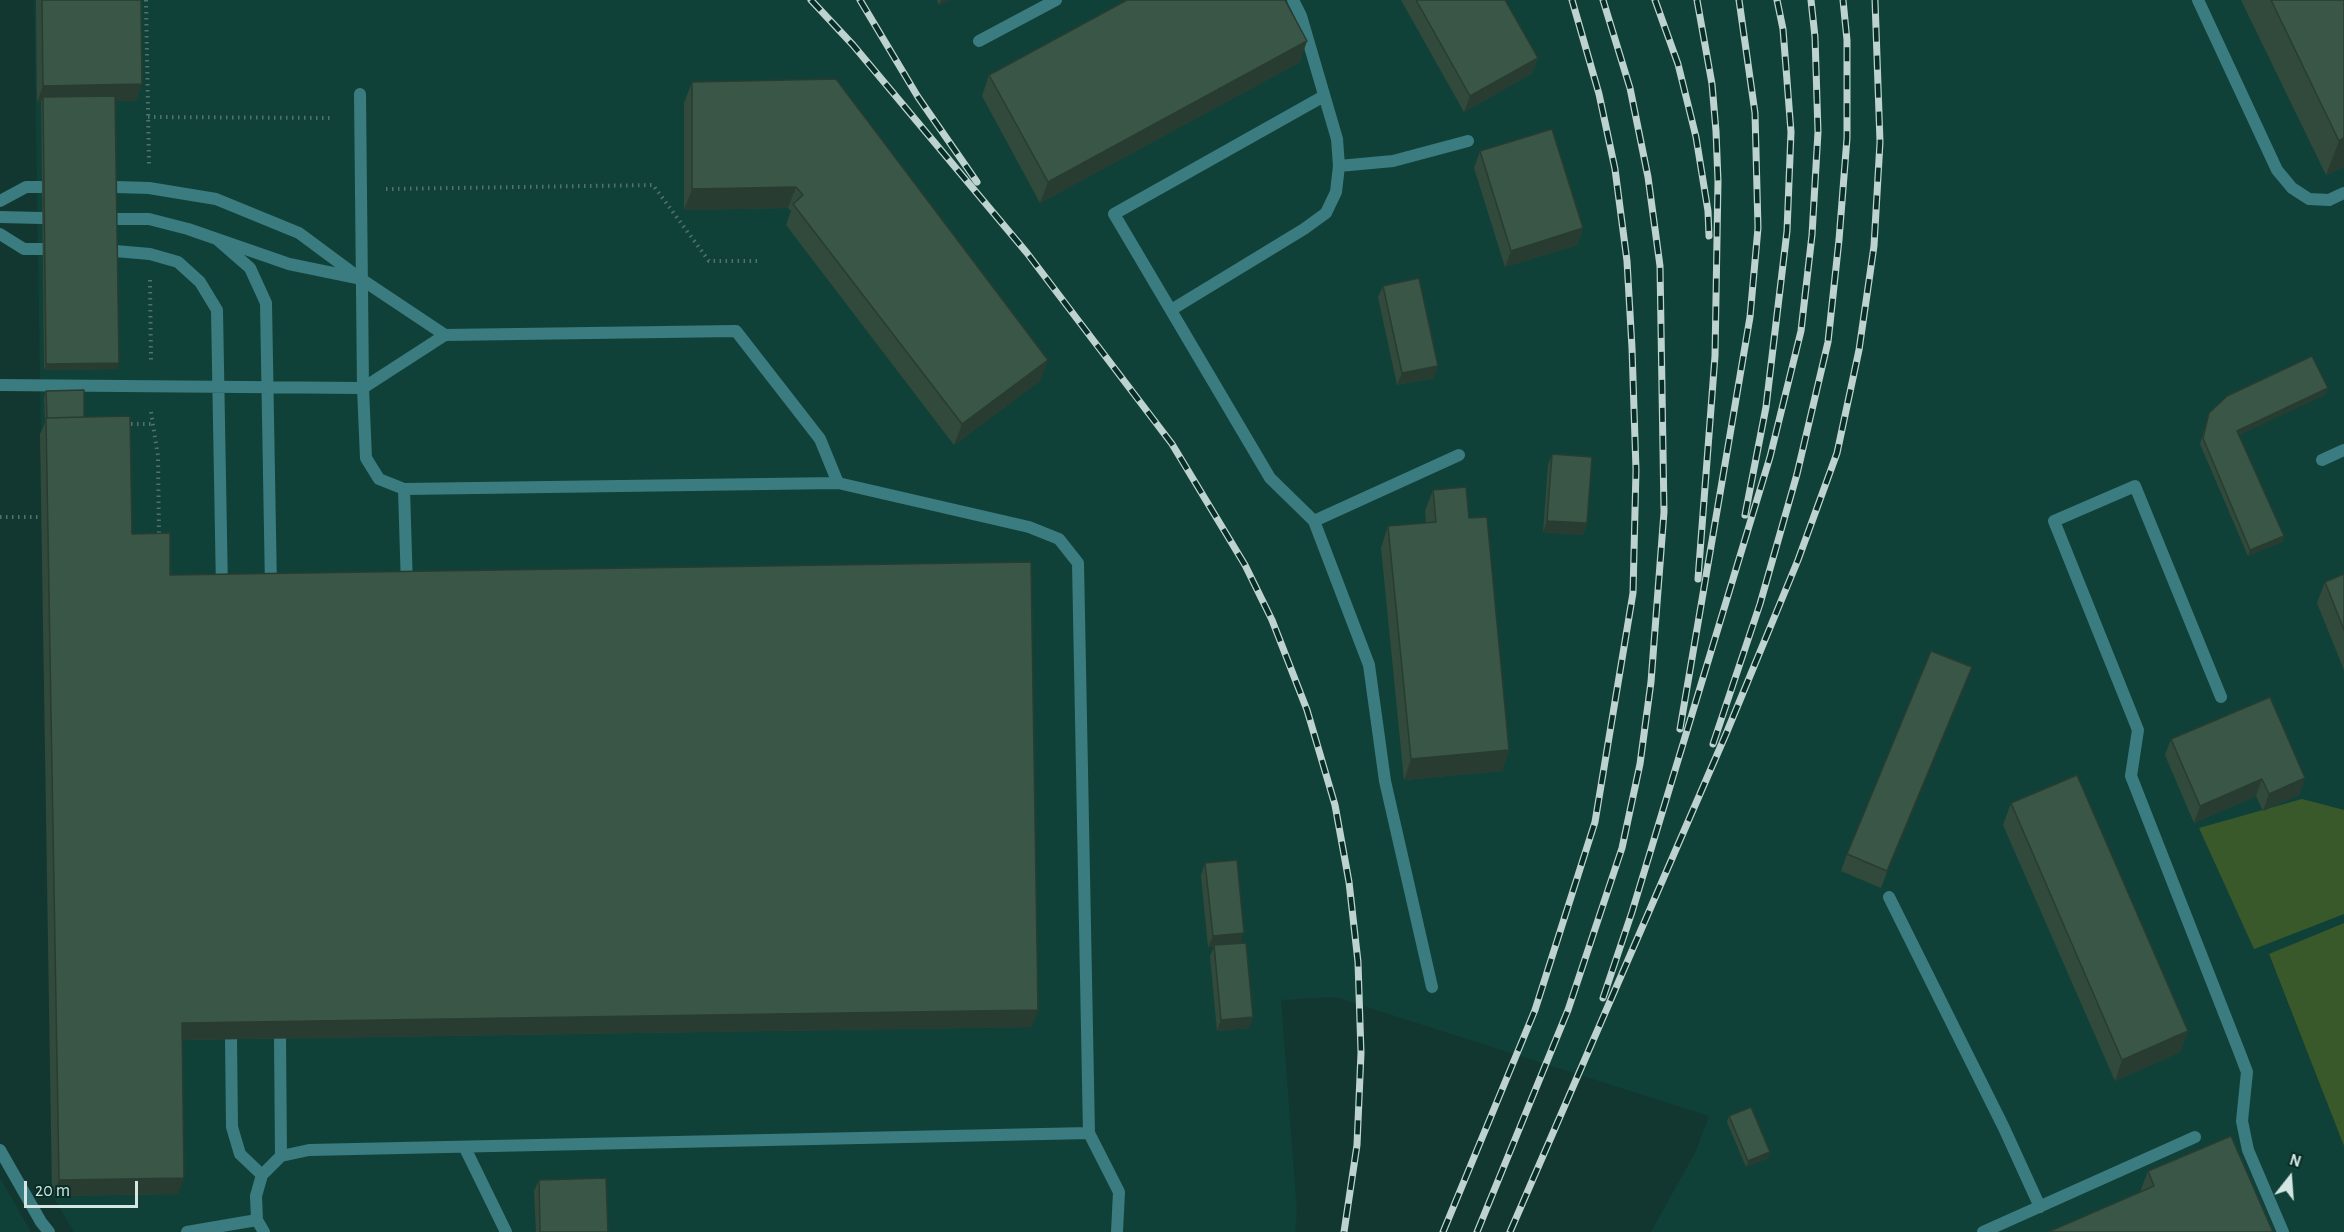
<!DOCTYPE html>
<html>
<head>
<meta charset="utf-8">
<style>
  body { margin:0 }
  #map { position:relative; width:2344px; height:1232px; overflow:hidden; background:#123731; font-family:"Alegreya Sans",sans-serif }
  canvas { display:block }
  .north { position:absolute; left:2260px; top:1148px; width:60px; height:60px; -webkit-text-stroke:4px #072d27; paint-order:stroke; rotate:17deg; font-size:16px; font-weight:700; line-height:24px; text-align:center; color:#d3e6e2 }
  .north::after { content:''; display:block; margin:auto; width:21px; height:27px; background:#d3e6e2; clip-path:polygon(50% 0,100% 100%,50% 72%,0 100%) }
  .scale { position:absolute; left:24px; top:1181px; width:114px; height:27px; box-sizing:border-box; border:3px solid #d3e6e2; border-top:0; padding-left:8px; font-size:18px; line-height:21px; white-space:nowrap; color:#d3e6e2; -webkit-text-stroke:4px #072d27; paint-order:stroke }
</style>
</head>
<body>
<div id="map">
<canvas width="2344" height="1232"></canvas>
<div class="north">N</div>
<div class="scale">20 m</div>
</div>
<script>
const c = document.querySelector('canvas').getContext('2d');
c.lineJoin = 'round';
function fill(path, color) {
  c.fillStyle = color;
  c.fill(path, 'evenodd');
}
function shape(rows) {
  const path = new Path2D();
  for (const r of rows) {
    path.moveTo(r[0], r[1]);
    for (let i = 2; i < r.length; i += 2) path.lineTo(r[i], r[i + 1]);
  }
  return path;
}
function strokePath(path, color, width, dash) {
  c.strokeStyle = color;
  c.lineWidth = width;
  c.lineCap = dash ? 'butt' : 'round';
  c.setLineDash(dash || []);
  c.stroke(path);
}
const built = shape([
  [34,0,2344,0,2344,923,2269,955,2344,1146,2344,1232,1651,1232,1696,1151,1709,1116,1335,997,1281,1000,1297,1213,1295,1232,74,1232,53,1196],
  [0,1178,31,1232,0,1232]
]);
const green = shape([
  [2302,799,2344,810,2344,914,2254,949,2199,828],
  [2344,923,2344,1146,2269,954]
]);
const path = shape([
  [146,0,149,164],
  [148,117,334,118],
  [386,189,653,185,709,261,760,261],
  [150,280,151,362],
  [151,412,158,456,159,536],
  [125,424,151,424],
  [0,517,42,517]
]);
const lane = shape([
  [2198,0,2277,170,2292,188,2309,199,2329,200,2344,193],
  [979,41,1056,0],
  [360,94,363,388,366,458,379,479,404,489,838,483,1029,527,1059,539,1078,563,1089,1133,1119,1192,1117,1232],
  [1324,96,1114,214,1270,478,1314,521,1369,665,1385,781,1432,987],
  [1339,166,1393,161,1468,141],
  [115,187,149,188,216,199,299,233,361,279,445,335,736,331,820,439,838,483],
  [0,201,26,187,41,187],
  [0,217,42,218],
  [115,219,149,219,188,229,289,264,357,278],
  [0,234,24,249,42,249],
  [219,241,250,268,266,303,271,588],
  [115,251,150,254,178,262,200,282,217,310,222,590],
  [1171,310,1304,229,1326,213,1336,192,1339,166,1337,139,1301,16,1293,0],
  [0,385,363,388,445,335],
  [2322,460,2344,450],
  [404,489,407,587],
  [1314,521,1459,455],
  [2221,697,2135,486,2054,521,2138,730,2131,776,2239,1051,2247,1072,2242,1121,2248,1150,2283,1232],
  [1889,897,2004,1128,2040,1207],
  [231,1038,232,1127,240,1154,262,1175],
  [280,1038,281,1156],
  [465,1148,506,1232],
  [0,1150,41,1222,49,1232],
  [187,1232,257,1220],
  [264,1232,257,1220,256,1196,262,1175,281,1156,309,1150,1089,1133],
  [1983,1232,2195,1137]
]);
const rail = shape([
  [811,0,853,45,1027,253,1172,444,1245,565,1272,620,1307,710,1335,805,1349,882,1358,962,1361,1053,1357,1145,1344,1232],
  [860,0,918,97,977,182],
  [1655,0,1678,64,1696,137,1708,211,1709,236],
  [1697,0,1712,84,1716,131,1718,181,1715,356,1698,579],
  [1745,515,1766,407,1787,231,1791,132,1783,29,1777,0],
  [1680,729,1750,317,1758,228,1755,113,1739,0],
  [1713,744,1760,604,1797,474,1828,342,1839,240,1847,138,1847,40,1843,0],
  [1603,998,1632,912,1770,457,1801,331,1812,235,1818,132,1815,37,1811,0],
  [1443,1232,1535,1010,1595,822,1633,593,1636,470,1632,348,1627,261,1615,169,1599,94,1572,0],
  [1477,1232,1568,1010,1622,848,1640,764,1651,682,1664,512,1660,266,1648,177,1630,88,1603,0],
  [1510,1232,1726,734,1798,560,1837,453,1859,350,1874,246,1880,142,1875,0]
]);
const wall = shape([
  [36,0,141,0,136,101,116,101,117,369,44,370,41,102,37,102],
  [937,0,950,0,939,5],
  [1401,0,1505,0,1538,58,1531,74,1464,112],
  [2241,0,2344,0,2344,167,2326,175],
  [1300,62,1040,203,982,96,989,75],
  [692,82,1040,381,954,445,786,225,791,211,788,208,684,210,684,103],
  [1480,151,1583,228,1577,245,1505,267,1474,168],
  [1383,286,1434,378,1397,385,1378,297],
  [46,391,84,417,132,534,170,575,1032,1027,182,1040,178,1194,52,1196,40,434,45,423,44,397],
  [2326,394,2239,435,2284,536,2282,542,2248,556,2200,444,2209,413],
  [1552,454,1587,523,1583,535,1543,532,1548,465],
  [1433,490,1469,518,1509,750,1502,771,1404,780,1381,548,1388,526,1426,523,1425,511],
  [2344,574,2344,670,2317,603,2325,582],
  [1972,667,1881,888,1841,871,1847,854],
  [2171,739,2305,778,2299,795,2263,811,2256,796,2194,823,2165,755],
  [2011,803,2188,1031,2180,1052,2115,1081,2003,825],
  [1205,863,1241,943,1253,1017,1249,1028,1217,1031,1210,956,1214,947,1208,947,1201,875],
  [1729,1116,1770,1152,1768,1158,1746,1167,1727,1122],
  [2148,1171,2273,1232,2140,1192],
  [539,1180,608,1232,536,1232,534,1191]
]);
const shadedWall = shape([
  [941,0,950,0,939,5],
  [1307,41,1300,62,1040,203,1048,182],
  [1538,58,1531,74,1464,112,1470,96],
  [142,84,136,101,43,102,43,97,41,102,37,102,43,86],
  [2344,138,2344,167,2326,175,2339,141],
  [796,187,788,208,684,210,692,189],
  [1583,228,1577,245,1505,267,1511,251],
  [1048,360,1040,381,954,445,962,424],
  [119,363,117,369,44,370,46,364],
  [1438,366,1434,378,1397,385,1402,373],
  [2328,388,2326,394,2235,437,2237,431],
  [1547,521,1587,523,1583,535,1543,532],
  [2284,536,2282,542,2248,556,2250,550],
  [1972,667,1966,684,1881,888,1887,871],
  [1509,750,1502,771,1404,780,1411,759],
  [2305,778,2299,795,2263,811,2269,794],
  [2262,779,2256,796,2194,823,2200,806],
  [1244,933,1240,944,1208,947,1213,936],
  [1038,1010,1032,1027,176,1040,182,1023],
  [1253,1017,1249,1028,1217,1031,1221,1020],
  [2188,1031,2180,1052,2115,1081,2122,1060],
  [1770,1152,1768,1158,1746,1167,1748,1161],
  [184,1178,178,1194,52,1196,59,1180]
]);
const building = shape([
  [42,0,141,0,142,84,43,86,42,0],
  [1127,0,1285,0,1307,41,1048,182,989,75,1127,0],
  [1416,0,1505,0,1538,58,1470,96,1416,0],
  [2271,0,2344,0,2344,138,2339,141,2271,0],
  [836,79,1048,360,962,424,793,204,803,195,796,187,692,189,692,82,836,79],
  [115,96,119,363,46,364,43,97,115,96],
  [1552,129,1583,228,1511,251,1480,151,1552,129],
  [1419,278,1438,366,1402,373,1383,286,1419,278],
  [2312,356,2328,388,2237,431,2284,536,2250,550,2203,438,2209,413,2227,396,2312,356],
  [84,390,84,417,47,418,46,391,84,390],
  [130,416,132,534,170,533,170,575,1031,562,1038,1010,182,1023,184,1178,59,1180,46,418,130,416],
  [1552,454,1592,457,1587,523,1547,521,1552,454],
  [1466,487,1469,518,1487,517,1509,750,1411,759,1388,526,1436,522,1433,490,1466,487],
  [2344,574,2344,630,2325,582,2344,574],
  [1931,651,1972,667,1887,871,1847,854,1931,651],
  [2270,697,2305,778,2269,794,2262,779,2200,806,2171,739,2270,697],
  [2077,775,2188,1031,2122,1060,2011,803,2077,775],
  [1237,860,1244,933,1213,936,1205,863,1237,860],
  [1246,943,1253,1017,1221,1020,1214,945,1246,943],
  [1751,1107,1770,1152,1748,1161,1729,1116,1751,1107],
  [2231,1136,2273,1232,2048,1232,2154,1186,2148,1171,2231,1136],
  [606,1178,608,1232,540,1232,539,1180,606,1178]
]);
fill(built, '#104139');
fill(green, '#39592b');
strokePath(path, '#53726d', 4, [1.5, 4.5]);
strokePath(lane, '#3b7c80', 12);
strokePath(rail, '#bed3cf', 7);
strokePath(rail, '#072d27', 4.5, [14]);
fill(wall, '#324a3c');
fill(shadedWall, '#293c31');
fill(building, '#3a5646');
strokePath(building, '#293c31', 1.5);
</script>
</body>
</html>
